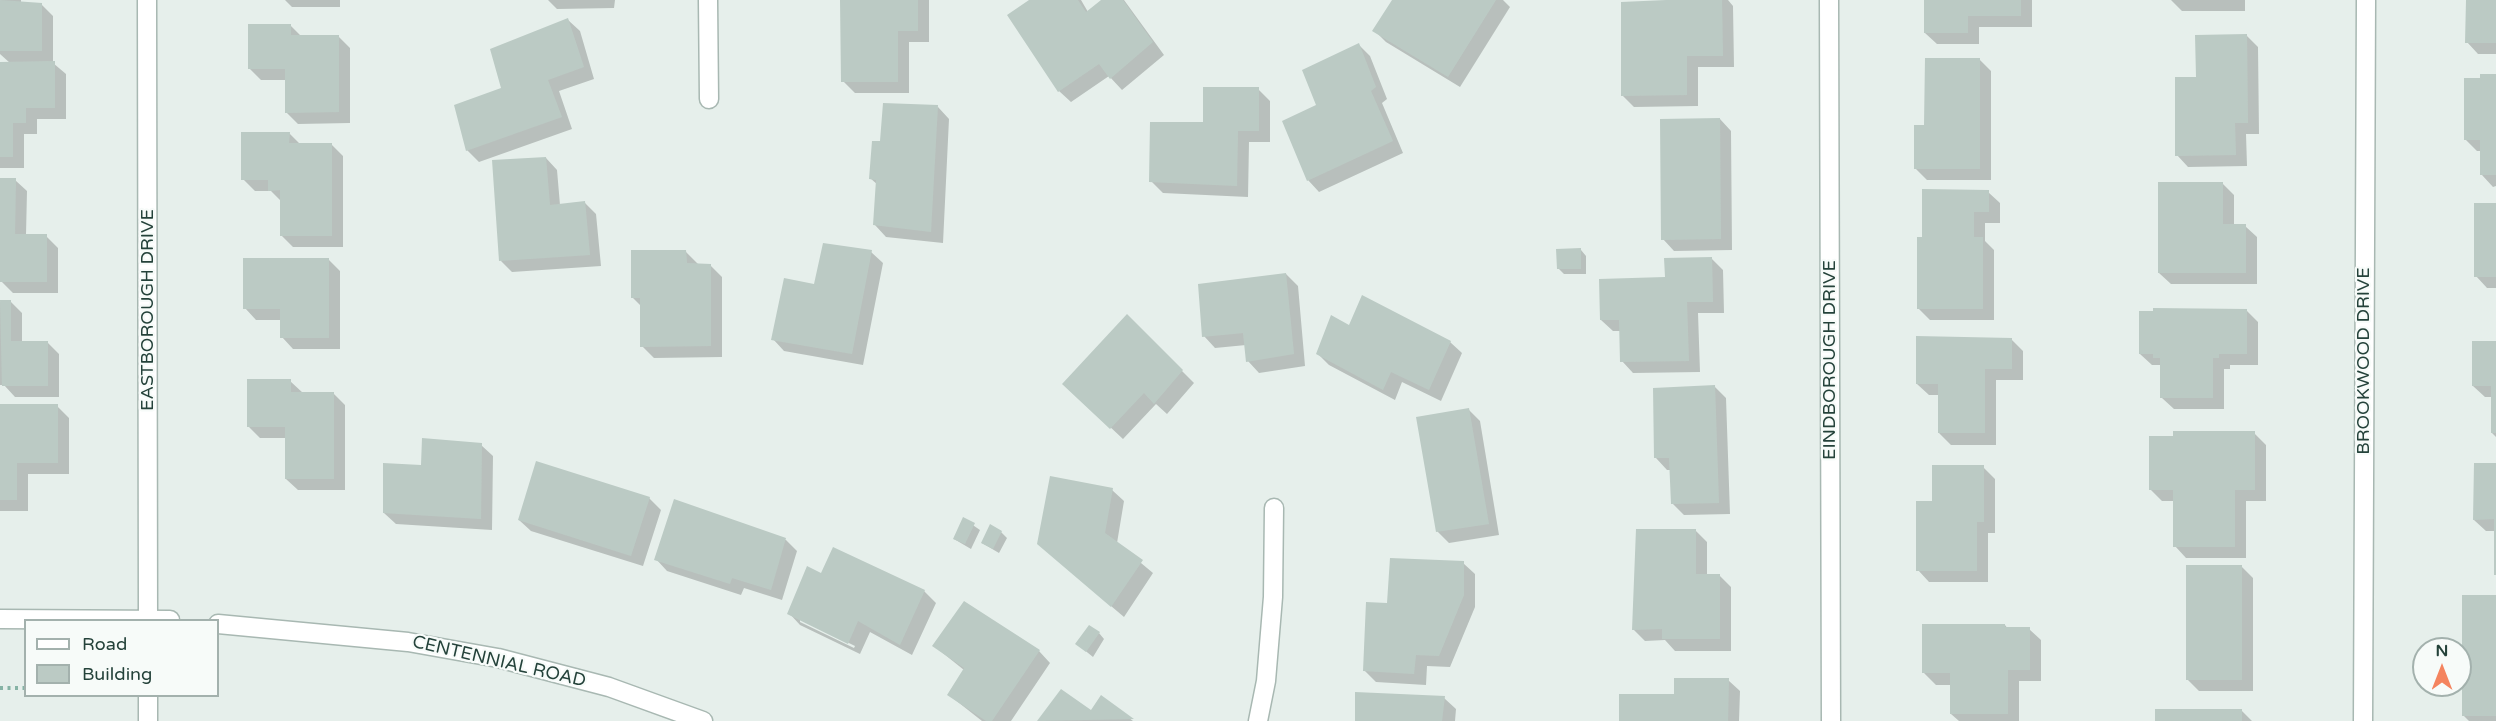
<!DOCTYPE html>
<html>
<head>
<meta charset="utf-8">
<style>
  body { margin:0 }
  #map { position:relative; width:2496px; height:721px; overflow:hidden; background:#e6efeb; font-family:"Varela Round",sans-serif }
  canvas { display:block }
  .legend { position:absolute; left:24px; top:619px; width:195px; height:78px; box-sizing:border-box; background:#f7fbf9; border:2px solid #a3b1ad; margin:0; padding:8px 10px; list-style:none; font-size:18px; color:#24423a }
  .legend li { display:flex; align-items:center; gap:12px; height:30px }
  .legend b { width:30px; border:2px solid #a3b1ad }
  .north { position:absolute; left:2412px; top:637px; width:60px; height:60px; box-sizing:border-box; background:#f7fbf9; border:2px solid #a3b1ad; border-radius:50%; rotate:0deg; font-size:16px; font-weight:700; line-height:24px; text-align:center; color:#24423a }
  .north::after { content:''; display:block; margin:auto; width:21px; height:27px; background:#f4845f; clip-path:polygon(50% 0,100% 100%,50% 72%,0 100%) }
</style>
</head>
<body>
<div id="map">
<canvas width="2496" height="721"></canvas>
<ul class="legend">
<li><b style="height:8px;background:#fff"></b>Road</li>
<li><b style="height:16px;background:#bbcac4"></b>Building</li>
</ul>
<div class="north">N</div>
</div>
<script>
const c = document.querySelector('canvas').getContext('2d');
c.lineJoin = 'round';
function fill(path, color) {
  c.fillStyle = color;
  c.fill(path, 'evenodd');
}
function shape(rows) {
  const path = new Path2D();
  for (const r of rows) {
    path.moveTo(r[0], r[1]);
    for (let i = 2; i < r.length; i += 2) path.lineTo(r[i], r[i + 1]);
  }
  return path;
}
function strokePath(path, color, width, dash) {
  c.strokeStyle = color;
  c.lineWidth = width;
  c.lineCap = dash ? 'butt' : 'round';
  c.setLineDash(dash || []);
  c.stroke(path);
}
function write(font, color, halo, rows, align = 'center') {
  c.font = font + ' "Varela Round",sans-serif';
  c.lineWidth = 4.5;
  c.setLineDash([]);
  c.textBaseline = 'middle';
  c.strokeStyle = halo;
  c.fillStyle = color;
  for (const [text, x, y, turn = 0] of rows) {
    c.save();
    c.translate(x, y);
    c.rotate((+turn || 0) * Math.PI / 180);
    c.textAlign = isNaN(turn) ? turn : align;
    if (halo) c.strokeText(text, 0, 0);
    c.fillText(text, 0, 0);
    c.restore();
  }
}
const shadow = shape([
  [0,0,21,0,21,4,41,4,53,16,53,63,66,74,66,119,37,119,37,134,24,134,24,168,0,168,0,63,10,63,0,54],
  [285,0,340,0,340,7,292,7],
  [548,0,615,0,614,8,557,9],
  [842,0,929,0,929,42,909,42,909,93,855,93,843,81],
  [1031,0,1081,0,1088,12,1104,0,1124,0,1164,55,1122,90,1109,76,1071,102,1059,91],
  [1394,0,1503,0,1510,7,1460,87,1386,42,1374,30],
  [1668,0,1728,0,1733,6,1734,67,1698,67,1698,106,1634,107,1622,95],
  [1925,0,2032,0,2032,27,1979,27,1979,44,1937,44,1925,33],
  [2171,0,2245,0,2245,11,2182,11],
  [2467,0,2496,0,2496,54,2478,54,2467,42],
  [568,20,580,31,594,79,559,91,572,129,479,162,467,150,503,89],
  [290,25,301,36,338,36,350,48,350,123,298,124,286,112,286,80,261,80,249,68],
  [2247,36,2258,47,2259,134,2246,134,2247,166,2188,167,2177,155,2197,78],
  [1359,45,1370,56,1387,99,1382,103,1403,153,1319,192,1308,180,1318,105],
  [1979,59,1991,71,1991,180,1927,180,1915,168,1925,126],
  [2496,76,2496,186,2493,187,2482,175,2481,151,2477,151,2465,139,2481,80],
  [1258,89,1270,101,1270,142,1249,142,1248,197,1163,193,1151,181,1205,124],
  [938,107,949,119,943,243,886,237,875,225,878,185,870,178,881,143],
  [1720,119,1731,131,1732,250,1674,251,1663,239],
  [289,133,300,144,331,144,343,156,343,247,293,247,281,235,281,201,271,191,255,191,243,179],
  [546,158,557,170,560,205,585,203,596,214,601,266,512,272,501,261],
  [0,180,15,180,27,191,26,235,46,236,58,248,58,293,13,293,0,280],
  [2222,183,2234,195,2234,226,2245,226,2257,237,2257,284,2171,284,2159,273],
  [1988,192,2000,203,2000,223,1985,223,1985,241,1994,250,1994,320,1930,320,1918,308,1924,238],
  [2496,205,2496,288,2487,288,2476,276],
  [1581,250,1586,256,1586,274,1564,274,1558,268],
  [686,252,698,264,710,265,722,277,722,357,654,358,642,346,641,306,633,298],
  [871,252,883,263,863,365,784,351,773,339,816,286],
  [1711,258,1723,270,1724,313,1698,313,1700,372,1633,373,1622,361,1621,331,1613,331,1601,320,1666,279],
  [329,260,340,271,340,349,293,349,282,337,282,320,256,320,245,308],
  [1286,274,1298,286,1305,366,1259,373,1248,361,1246,345,1215,348,1204,336],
  [0,302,11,302,22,313,22,343,48,343,59,354,59,397,15,397,4,385,0,385],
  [2247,311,2258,322,2258,365,2230,365,2230,369,2224,369,2224,409,2174,409,2162,398,2162,365,2152,365,2140,354],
  [1127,316,1194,383,1167,414,1156,404,1123,439,1076,395],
  [1350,327,1450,342,1462,353,1441,401,1402,382,1395,400,1329,365,1317,353],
  [2011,339,2023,351,2023,380,1996,380,1996,445,1951,445,1939,433,1939,395,1929,395,1917,384],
  [2496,342,2496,437,2492,433,2492,397,2485,397,2473,386],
  [290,381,303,393,333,393,345,405,345,490,298,490,286,479,286,438,260,438,249,427],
  [1714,386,1726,398,1730,514,1684,515,1672,503,1671,470,1667,470,1656,458],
  [0,406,57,406,69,418,69,474,28,474,28,511,0,511],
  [1468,409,1480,421,1499,535,1449,543,1437,531],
  [2254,433,2266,445,2266,501,2246,501,2246,558,2186,558,2175,546,2175,501,2162,501,2150,489],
  [481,445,493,456,492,530,396,524,384,513,423,466],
  [2496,465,2496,575,2495,531,2486,531,2474,520],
  [1983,467,1995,479,1995,533,1988,533,1988,582,1929,582,1918,570,1933,502],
  [1112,490,1124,501,1117,543,1153,573,1124,617,1051,555],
  [649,498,661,510,643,566,531,531,519,520],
  [675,501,786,540,797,551,782,600,744,588,741,595,667,571,656,559],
  [964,519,980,530,971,549,954,539],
  [1695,530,1707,542,1707,575,1719,575,1731,587,1731,651,1675,651,1665,640,1645,641,1633,629],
  [1001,532,1007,538,999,553,982,543],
  [1463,563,1475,574,1475,607,1450,667,1427,666,1426,685,1376,682,1364,670,1389,604],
  [2241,566,2253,578,2253,691,2199,691,2187,679],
  [822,575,924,591,936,603,912,655,870,632,860,654,800,625,789,613],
  [800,619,855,646,854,648,800,622],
  [2496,597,2496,721,2469,721,2463,715],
  [2005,625,2008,629,2029,629,2041,640,2041,681,2019,681,2019,721,1959,721,1951,714,1951,685,1936,685,1924,673],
  [1099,633,1104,639,1093,657,1077,644],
  [934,646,1039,651,1050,663,1011,721,982,721,949,695,964,670],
  [1728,680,1740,691,1739,721,1621,721,1676,696],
  [1061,691,1091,712,1102,697,1133,721,1039,721],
  [1444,698,1456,709,1455,721,1356,721],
  [2241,710,2252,721,2156,721]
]);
const building = shape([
  [0,0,42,3,42,51,0,51],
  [840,0,918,0,918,31,898,31,898,82,841,82],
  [1029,0,1078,0,1086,12,1101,0,1123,0,1153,42,1110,79,1099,64,1058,92,1007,15],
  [1392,0,1496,0,1448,77,1372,31],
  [1666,0,1722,0,1723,56,1687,56,1687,95,1621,96,1621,2],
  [1924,0,2021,0,2021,16,1968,16,1968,33,1924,33],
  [2466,0,2496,0,2496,43,2465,43],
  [568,18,584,67,548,80,562,117,466,151,454,105,501,88,490,49],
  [248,24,291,24,291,35,339,35,339,112,285,113,285,69,248,69],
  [2247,34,2248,123,2235,123,2236,155,2175,156,2175,77,2196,77,2195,35],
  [1359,43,1376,87,1371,91,1393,141,1307,181,1282,121,1316,105,1302,70],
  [1925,58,1980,58,1980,169,1914,169,1914,125,1924,125],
  [55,61,55,108,26,108,26,123,13,123,13,157,0,157,0,62],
  [2480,74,2496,74,2496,175,2480,175,2480,140,2464,140,2464,78,2480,78],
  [1203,87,1259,87,1259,131,1238,131,1237,186,1149,182,1150,122,1203,122],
  [883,103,938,105,931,232,873,225,876,180,869,179,872,141,880,141],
  [1720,118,1721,239,1661,240,1660,119],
  [241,132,290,132,289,143,332,143,332,236,280,236,280,190,268,191,268,180,241,180],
  [546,157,550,205,585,201,590,255,499,261,492,160],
  [0,178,16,178,15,234,47,234,47,282,0,282],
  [2158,182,2223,182,2223,224,2246,224,2246,273,2158,273],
  [1922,189,1989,190,1989,212,1974,212,1974,237,1983,237,1983,309,1917,309,1917,237,1922,237],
  [2474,203,2496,203,2496,277,2474,277],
  [823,243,872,250,852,354,771,340,784,278,814,284],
  [1581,248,1581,269,1557,269,1556,249],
  [631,250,686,250,687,263,711,264,711,346,640,347,640,298,631,298],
  [1712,257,1713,302,1687,302,1689,361,1620,362,1619,320,1600,320,1599,279,1665,277,1664,258],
  [243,258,329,258,329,338,280,338,280,309,243,309],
  [1286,273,1294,354,1246,362,1243,333,1202,337,1198,284],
  [1362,295,1451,341,1429,390,1391,372,1383,390,1316,354,1331,315,1349,325],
  [0,300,11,300,11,341,48,341,48,386,2,386],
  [2153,308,2247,309,2247,354,2219,354,2219,358,2213,358,2213,398,2160,398,2160,358,2153,358,2153,354,2139,354,2139,311,2153,311],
  [1127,314,1183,370,1154,404,1144,393,1110,429,1062,384],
  [1916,336,2012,338,2012,369,1985,369,1985,433,1938,433,1938,384,1916,384],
  [2472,341,2496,341,2496,433,2491,433,2491,386,2472,386],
  [247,379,291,379,291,392,334,392,334,479,285,479,285,427,247,427],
  [1715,385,1719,503,1671,504,1669,458,1654,458,1653,388],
  [0,404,58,404,58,463,17,463,17,500,0,500],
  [1469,408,1489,524,1436,532,1416,417],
  [2173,431,2255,431,2255,490,2235,490,2235,547,2173,547,2173,490,2149,490,2149,436,2173,436],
  [422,438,482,443,481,519,383,513,383,463,421,465],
  [536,461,650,497,631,556,518,520],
  [2474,463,2496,463,2496,575,2494,575,2494,519,2473,520],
  [1932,465,1984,465,1984,522,1977,522,1977,571,1916,571,1916,501,1932,501],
  [1050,476,1113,488,1105,533,1143,560,1111,607,1037,544],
  [674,499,786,538,771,590,732,578,730,584,654,560],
  [963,517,975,523,965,544,953,539],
  [990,524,1002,531,993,549,981,543],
  [1636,529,1696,529,1696,574,1720,574,1720,639,1662,639,1662,629,1632,630],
  [833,547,925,590,900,645,858,621,848,644,787,614,807,566,821,573],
  [1390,558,1464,561,1464,595,1439,656,1416,655,1414,674,1363,671,1366,602,1387,603],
  [2186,565,2242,565,2242,680,2186,680],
  [2462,595,2496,595,2496,716,2462,716],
  [964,601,1040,650,992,721,986,721,947,695,964,668,932,646],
  [1922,624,2005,624,2005,627,2030,627,2030,670,2008,670,2008,714,1950,714,1950,673,1922,673],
  [1089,625,1100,632,1086,652,1075,644],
  [1674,678,1729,678,1728,721,1619,721,1619,694,1674,694],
  [1061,689,1091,710,1101,695,1134,719,1037,721],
  [1355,692,1445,696,1442,721,1355,721],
  [2155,709,2242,709,2242,721,2155,721]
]);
const path = shape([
  [0,688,26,688]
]);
const minor = shape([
  [147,0,148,620],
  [708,0,709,99],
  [1829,0,1831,721],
  [0,619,170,620],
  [218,624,408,642,498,658,609,687,703,721],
  [148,696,148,721],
  [1258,721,1266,681,1273,597,1274,508],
  [2363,721,2366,0]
]);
const streetNames = [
  ["EASTBOROUGH DRIVE",148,310,-90],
  ["EINDBOROUGH DRIVE",1830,360,-90],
  ["BROOKWOOD DRIVE",2364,361,-90],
  ["CENTENNIAL ROAD",499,662,13]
];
fill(shadow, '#0003');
fill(building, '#bbcac4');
strokePath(minor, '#a8b8b2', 21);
strokePath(path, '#86b3a5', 4, [3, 4.5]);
strokePath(minor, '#fff', 18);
write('18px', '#24423a', '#f7fbf9', streetNames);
</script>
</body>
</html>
